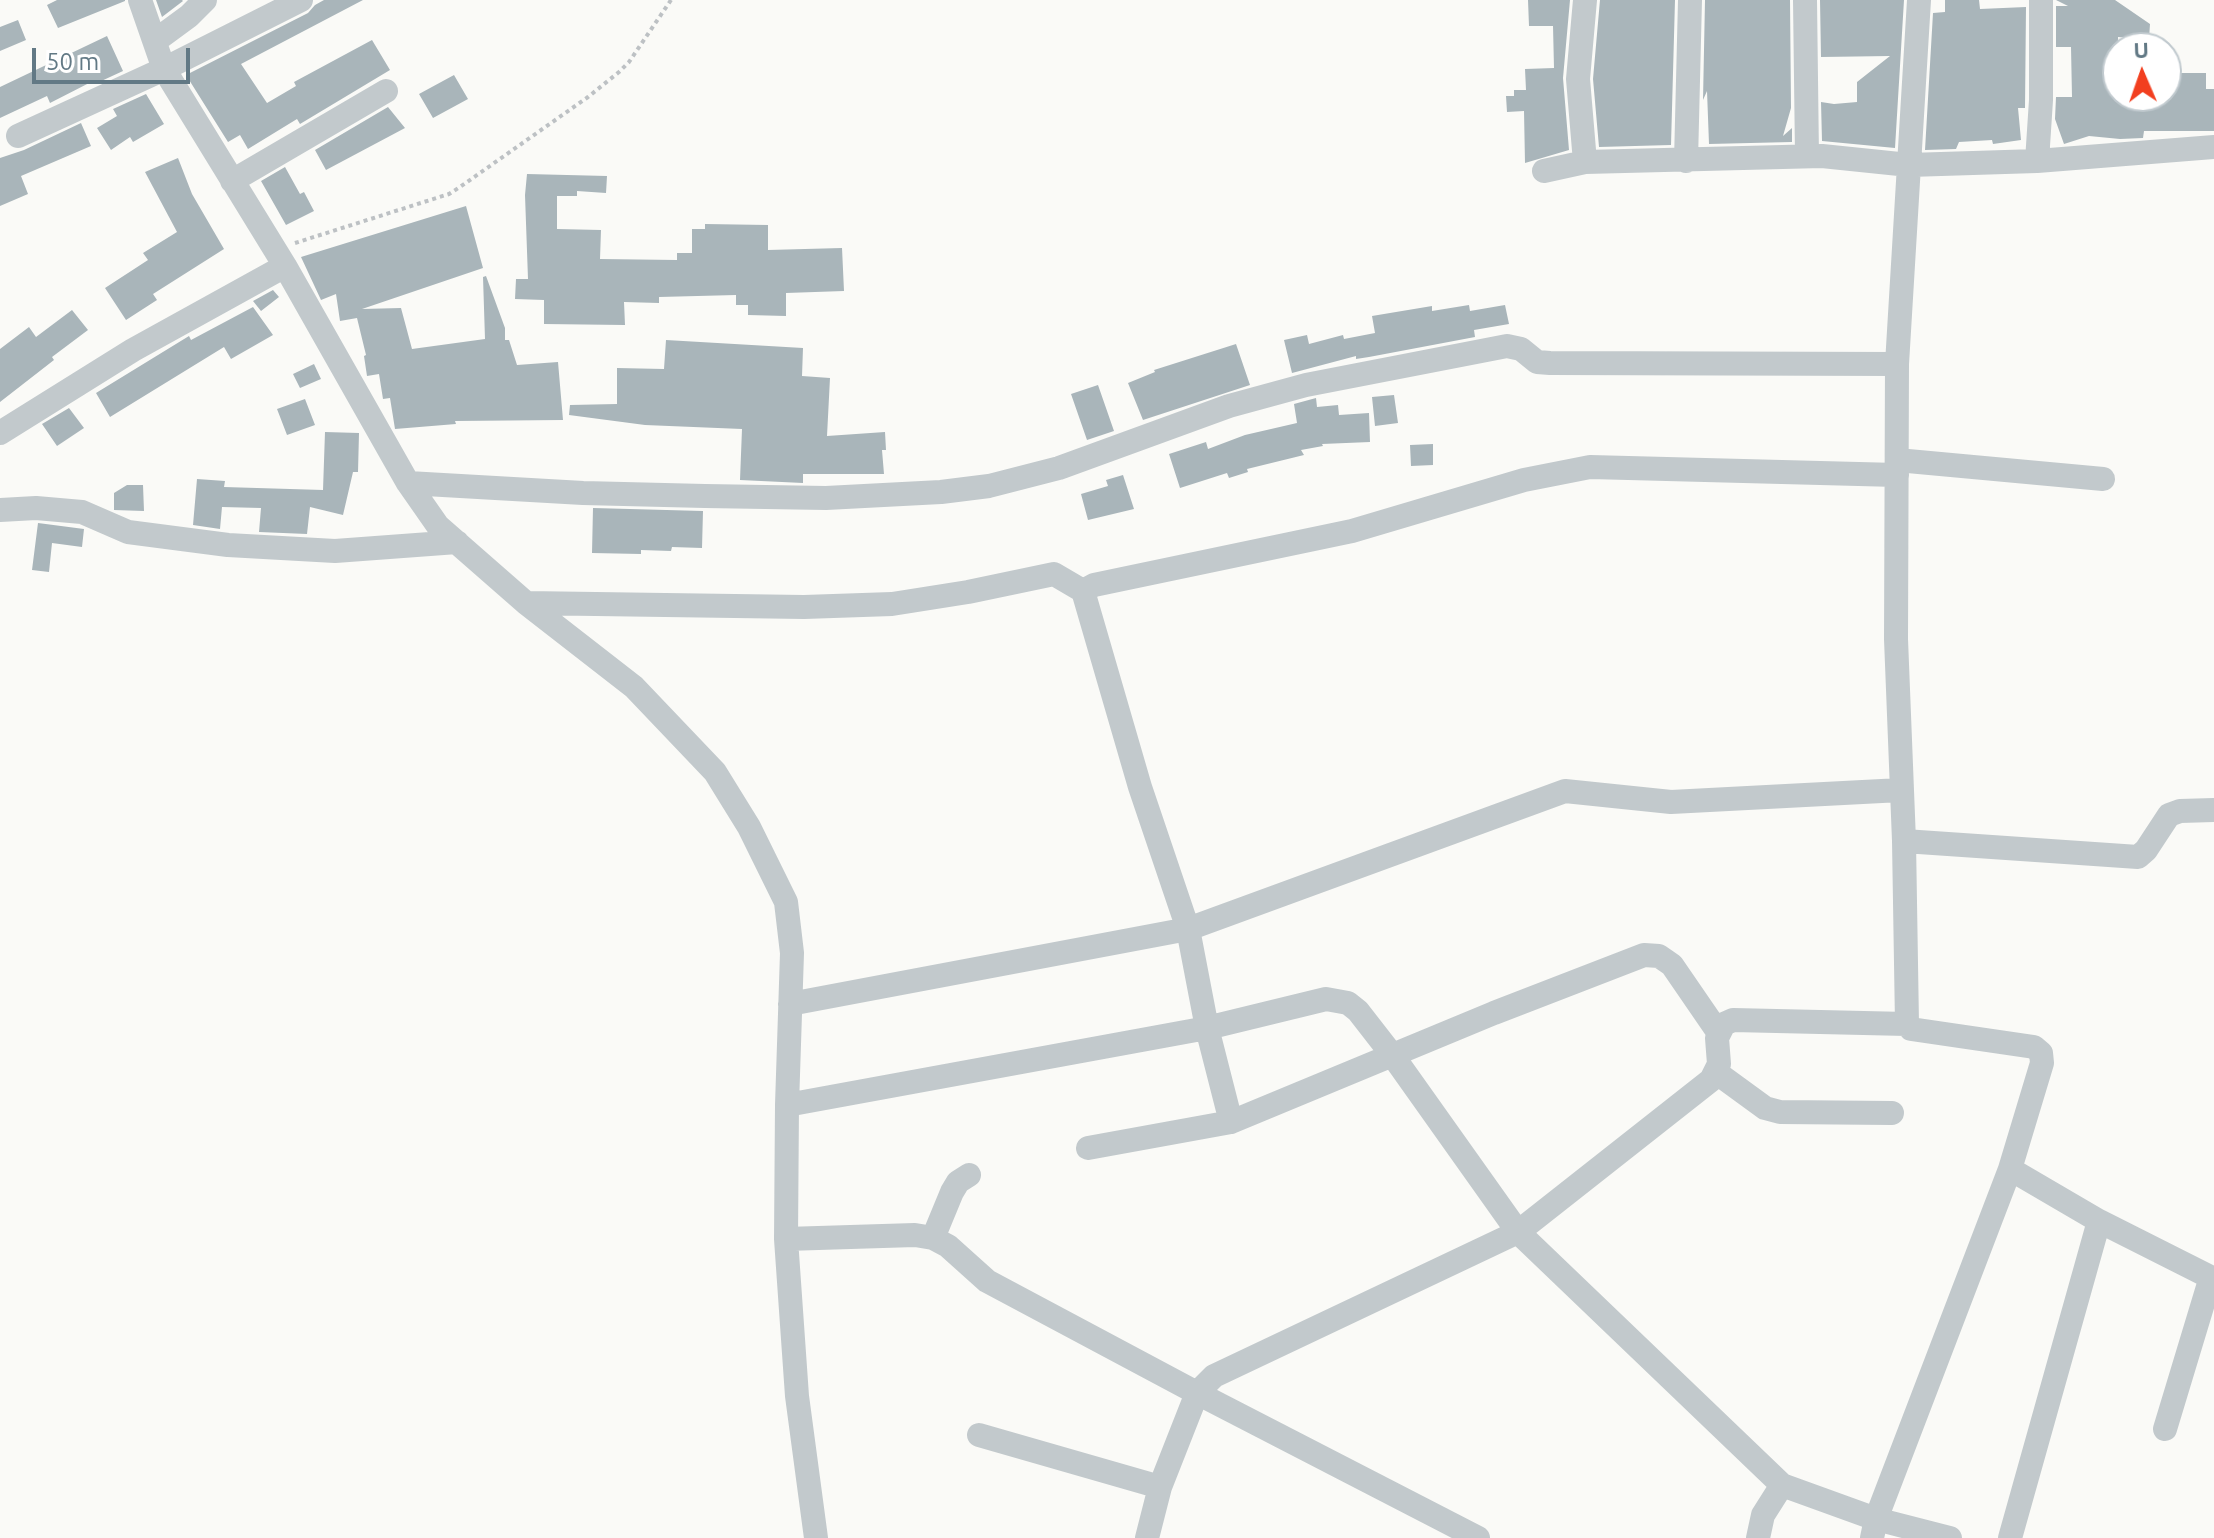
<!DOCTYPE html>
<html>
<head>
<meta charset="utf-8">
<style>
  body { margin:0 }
  #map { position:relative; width:2214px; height:1538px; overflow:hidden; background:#fafaf7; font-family:Ubuntu,sans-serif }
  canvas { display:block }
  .north { position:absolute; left:2102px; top:32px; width:80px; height:80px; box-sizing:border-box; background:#fff; border:2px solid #c0c9ce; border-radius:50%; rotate:358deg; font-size:22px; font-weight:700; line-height:32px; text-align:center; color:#627985 }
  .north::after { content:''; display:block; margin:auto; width:28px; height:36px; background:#f23f1f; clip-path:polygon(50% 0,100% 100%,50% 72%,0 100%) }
  .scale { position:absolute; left:32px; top:48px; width:158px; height:36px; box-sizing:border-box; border:4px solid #627985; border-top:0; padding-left:10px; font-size:24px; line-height:28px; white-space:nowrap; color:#627985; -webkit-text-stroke:6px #fff; paint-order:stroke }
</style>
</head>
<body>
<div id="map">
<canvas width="2214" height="1538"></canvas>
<div class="north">U</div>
<div class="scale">50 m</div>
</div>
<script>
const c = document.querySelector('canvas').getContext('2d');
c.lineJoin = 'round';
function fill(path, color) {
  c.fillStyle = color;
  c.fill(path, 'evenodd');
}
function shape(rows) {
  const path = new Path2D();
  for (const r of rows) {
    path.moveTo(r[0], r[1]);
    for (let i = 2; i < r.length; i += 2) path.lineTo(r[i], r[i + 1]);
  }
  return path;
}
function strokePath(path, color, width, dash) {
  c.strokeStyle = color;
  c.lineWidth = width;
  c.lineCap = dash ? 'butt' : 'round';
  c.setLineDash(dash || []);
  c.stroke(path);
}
const building = shape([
  [57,0,125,0,125,1,58,28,47,5],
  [156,0,182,0,183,1,162,17],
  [324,0,363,0,241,64,267,103,296,86,294,82,372,40,390,70,300,124,297,119,248,149,240,135,228,142,186,75,308,13,315,5],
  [1528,0,1570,0,1563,78,1569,150,1525,163,1524,111,1507,112,1506,96,1514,96,1514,90,1526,90,1525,69,1554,68,1553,26,1529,26],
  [1600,0,1675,0,1671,145,1599,147,1593,79],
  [1705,0,1790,0,1791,108,1783,136,1792,128,1792,142,1709,144,1707,91,1703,100],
  [1820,0,1904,0,1895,148,1822,141,1821,102,1834,104,1857,102,1857,82,1890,56,1821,57],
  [1945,0,1979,0,1980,9,2026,7,2025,108,2018,108,2021,140,1993,144,1992,140,1959,142,1956,149,1925,150,1933,13,1945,12],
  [2056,0,2115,0,2150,24,2149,39,2118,37,2118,98,2166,96,2166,73,2206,73,2206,89,2214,89,2214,131,2144,131,2143,138,2120,139,2089,136,2064,144,2055,119,2056,97,2072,97,2071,47,2056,47,2056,6,2068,6],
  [18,20,26,40,0,51,0,27],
  [107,36,123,71,97,83,95,80,50,103,47,96,0,118,0,87],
  [454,75,468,99,433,118,419,94],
  [146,94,164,124,133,142,130,137,111,150,97,128,117,116,113,109],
  [388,107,405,128,326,170,315,150],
  [81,123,91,146,21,176,28,194,0,206,0,158,24,150],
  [178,158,192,194,224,249,153,294,157,300,126,320,105,288,148,260,143,253,177,232,145,172],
  [285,167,300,194,304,192,314,211,286,225,261,181],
  [527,174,607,176,606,193,577,191,577,196,557,196,557,229,601,230,600,259,677,260,677,253,692,253,692,229,705,229,705,224,768,225,768,250,842,248,844,291,786,293,786,316,748,315,748,305,736,305,736,295,659,297,659,303,624,302,625,325,544,324,544,300,515,299,516,279,528,279,525,195],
  [466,206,483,268,362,309,401,308,412,349,485,339,483,277,486,276,505,328,505,340,509,340,517,365,558,362,563,420,455,421,456,424,395,429,390,398,383,399,379,374,367,376,364,356,366,355,357,318,340,321,336,294,321,300,301,257],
  [273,290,279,297,261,311,253,301],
  [1469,305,1470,311,1505,305,1509,324,1474,330,1475,337,1369,357,1356,359,1356,356,1292,373,1284,340,1307,335,1309,344,1343,335,1344,339,1375,333,1372,316,1432,306,1432,311],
  [253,307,273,335,231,359,224,347,110,417,96,393,189,336,191,340],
  [72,310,88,330,52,357,54,360,0,402,0,349,29,327,36,337],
  [666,340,803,348,802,376,830,378,827,436,885,432,886,450,882,450,884,474,803,474,803,483,740,480,742,429,645,425,569,415,570,405,617,404,617,368,664,369],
  [1236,344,1250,385,1143,420,1128,383,1155,372,1154,370],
  [314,364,321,379,300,388,293,374],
  [1098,385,1114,431,1087,440,1071,394],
  [1394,395,1398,423,1375,426,1372,397],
  [1316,398,1317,407,1338,405,1339,415,1369,413,1370,442,1322,444,1323,446,1301,450,1304,455,1247,469,1248,472,1229,478,1227,473,1180,488,1169,454,1206,442,1208,449,1245,435,1297,423,1294,404],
  [305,399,315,425,287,435,277,409],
  [69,408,84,428,57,446,42,424],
  [325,432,359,433,358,472,353,472,343,515,310,507,307,534,259,532,261,508,222,507,220,529,193,525,197,479,225,481,224,487,323,490],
  [1433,444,1433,465,1411,466,1410,445],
  [1123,475,1134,509,1088,520,1081,494,1108,486,1106,480],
  [127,485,143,485,144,511,114,510,114,493],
  [593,508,703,511,702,548,672,547,671,551,641,550,641,554,592,553],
  [38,523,84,529,82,547,52,543,49,572,32,570]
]);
const path = shape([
  [295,243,449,194,460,187,588,97,619,72,629,62,671,0]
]);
const minor = shape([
  [140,0,164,69,285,266,408,483,438,526,526,603,634,687,715,772,749,827,786,902,792,953,787,1105,786,1239,797,1396,816,1538],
  [1805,0,1807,156],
  [155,41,189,16,205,0],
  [18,136,164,69,301,0],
  [1686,161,1690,0],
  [2037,161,2041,100,2041,0],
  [1585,162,1578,79,1585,0],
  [1544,171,1585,162,1822,156,1909,165,1919,0],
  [232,181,386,91],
  [0,433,133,350,285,266],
  [1897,460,2103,479],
  [408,483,583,493,705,496,826,498,941,492,989,486,1059,468,1229,406,1306,385,1507,346,1521,349,1537,362,1550,363,1897,364],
  [0,510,36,508,82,512,128,532,228,545,335,551,457,542],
  [526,603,804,607,892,604,968,592,1054,574,1083,591],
  [1904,841,2138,857,2146,850,2169,815,2180,811,2214,810],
  [790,1004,1188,929,1565,791,1671,802,1901,790],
  [1717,1073,1765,1108,1780,1112,1892,1113],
  [787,1105,1207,1028,1326,999,1348,1003,1358,1011,1393,1056,1518,1232,1782,1485,1876,1519,1950,1538],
  [1231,1122,1207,1028,1188,929,1140,787,1083,591,1094,585,1352,531,1524,480,1590,467,1897,475],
  [1088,1148,1231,1122,1494,1013,1644,955,1659,956,1672,965,1718,1032],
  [2010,1169,2099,1221,2214,1279],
  [933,1238,952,1192,958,1182,969,1175],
  [786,1239,915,1235,933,1238,948,1246,987,1281,1197,1393,1478,1538],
  [2165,1429,2211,1277],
  [979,1435,1160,1487],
  [1147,1538,1160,1487,1197,1393,1214,1376,1518,1232,1711,1080,1719,1064,1717,1038,1724,1024,1733,1020,1907,1024],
  [1758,1538,1763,1515,1782,1485],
  [1872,1538,1876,1519,2010,1169,2042,1063,2041,1053,2034,1047,1911,1029,1907,1024,1904,841,1896,639,1897,364,1909,165,2037,161,2214,147],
  [2010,1538,2099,1221]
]);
fill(building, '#a9b5ba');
strokePath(path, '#bdc1c4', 4, [4, 4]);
strokePath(minor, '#c2c9cc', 24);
</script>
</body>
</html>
